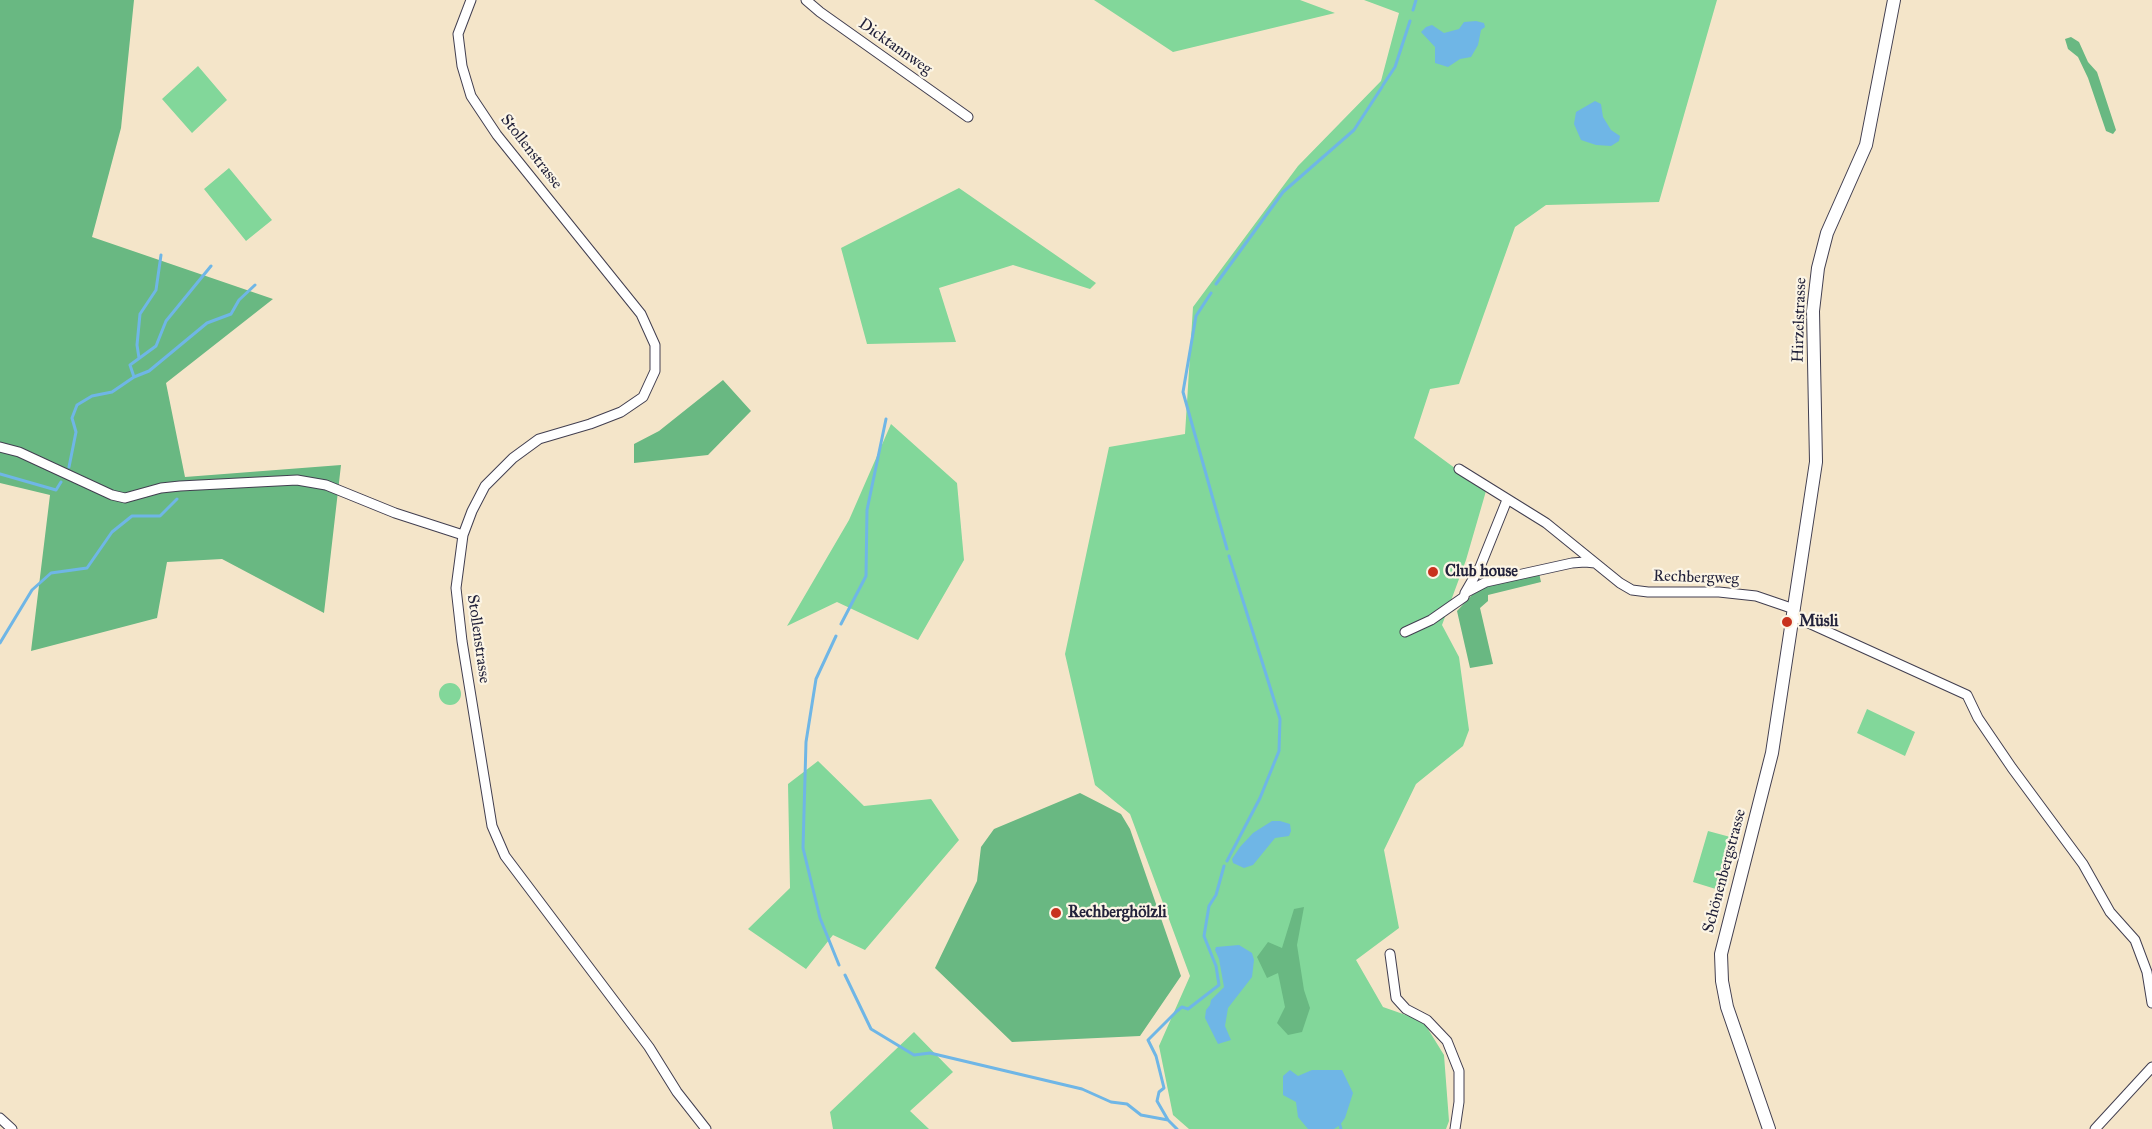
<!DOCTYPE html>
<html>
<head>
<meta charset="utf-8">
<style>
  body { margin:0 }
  canvas { display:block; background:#f4e5c9 }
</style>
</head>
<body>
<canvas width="2152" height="1129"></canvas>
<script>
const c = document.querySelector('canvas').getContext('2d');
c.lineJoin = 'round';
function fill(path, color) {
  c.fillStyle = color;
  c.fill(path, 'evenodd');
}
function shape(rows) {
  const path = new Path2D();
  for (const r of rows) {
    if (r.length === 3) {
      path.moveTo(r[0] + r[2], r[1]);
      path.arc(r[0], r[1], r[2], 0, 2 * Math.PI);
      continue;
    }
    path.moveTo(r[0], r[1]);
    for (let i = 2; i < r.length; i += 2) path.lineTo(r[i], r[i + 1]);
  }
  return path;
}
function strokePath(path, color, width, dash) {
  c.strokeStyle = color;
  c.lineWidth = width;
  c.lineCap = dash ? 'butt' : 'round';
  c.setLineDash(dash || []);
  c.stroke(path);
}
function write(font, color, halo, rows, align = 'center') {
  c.font = font + ' "IM FELL Great Primer",serif';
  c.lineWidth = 4.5;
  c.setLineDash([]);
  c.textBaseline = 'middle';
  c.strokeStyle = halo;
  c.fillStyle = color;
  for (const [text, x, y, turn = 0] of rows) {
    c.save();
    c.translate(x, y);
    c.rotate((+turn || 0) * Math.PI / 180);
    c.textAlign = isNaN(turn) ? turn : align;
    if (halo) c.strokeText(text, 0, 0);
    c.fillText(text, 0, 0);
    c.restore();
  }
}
const green = shape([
  [1094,0,1300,0,1335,13,1173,52],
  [1364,0,1717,0,1659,202,1546,205,1515,227,1459,384,1430,389,1414,438,1486,491,1466,560,1442,625,1459,657,1469,730,1463,746,1416,784,1384,850,1399,928,1356,960,1383,1007,1423,1021,1444,1055,1449,1121,1446,1129,1189,1129,1173,1115,1159,1046,1190,976,1130,814,1095,785,1065,654,1109,447,1185,434,1193,307,1298,166,1381,81,1399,13],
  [198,66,227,100,192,133,162,99],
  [229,168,272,220,246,241,204,189],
  [959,188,1096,283,1090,289,1013,265,939,288,956,342,867,344,841,248],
  [891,424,957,483,964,560,918,640,837,602,787,626,849,520],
  [450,694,11],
  [1867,709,1915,732,1905,756,1857,733],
  [818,761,864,806,931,799,959,840,865,950,833,935,806,969,748,929,790,888,788,784],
  [1708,831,1734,838,1719,890,1693,882],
  [914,1032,953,1072,910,1111,929,1129,833,1129,830,1112]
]);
const forest = shape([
  [0,0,134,0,121,128,92,237,273,299,166,383,185,477,341,465,324,613,222,559,167,562,157,618,31,651,50,495,0,483],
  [2071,37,2079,42,2088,62,2097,72,2116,130,2113,134,2106,131,2088,78,2078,57,2068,49,2065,39],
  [723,380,751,411,708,455,634,463,634,444,659,431],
  [1539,573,1541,582,1488,595,1488,601,1480,608,1493,664,1470,668,1457,611,1472,595,1486,585],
  [1080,793,1121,814,1130,829,1181,976,1140,1036,1012,1042,935,968,977,881,981,847,994,829],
  [1304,907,1297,945,1304,990,1310,1008,1302,1032,1288,1035,1277,1023,1285,1007,1278,973,1267,978,1257,957,1268,942,1282,948,1294,909]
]);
const water = shape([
  [1476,21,1484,23,1485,27,1481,30,1478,45,1471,57,1460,59,1448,67,1435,63,1435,47,1421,32,1426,27,1432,25,1444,33,1459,29,1464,22],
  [1595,101,1601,104,1603,117,1611,130,1620,136,1619,141,1611,146,1596,145,1581,140,1574,124,1576,112],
  [1272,821,1280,821,1290,824,1291,831,1289,836,1275,838,1253,865,1244,868,1233,863,1232,859,1240,847,1253,833],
  [1239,945,1252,953,1254,960,1252,977,1228,1008,1225,1026,1231,1040,1218,1044,1205,1018,1206,1010,1210,1005,1211,1000,1224,987,1219,959,1215,950,1216,947],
  [1290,1070,1298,1076,1312,1070,1342,1070,1353,1093,1345,1118,1340,1125,1334,1129,1308,1129,1298,1117,1296,1102,1283,1095,1283,1076]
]);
const stream = shape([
  [1413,10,1416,0],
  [1383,85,1395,67,1410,21],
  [1216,284,1283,192,1354,130,1382,87],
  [1211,293,1196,316,1183,392,1227,549],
  [139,358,137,345,140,314,156,290,161,255],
  [134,377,149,371,207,323,231,314,239,300,255,285],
  [69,467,76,432,72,418,77,405,92,396,112,392,134,377,130,365,156,346,166,321,211,266],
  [0,474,56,490,61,482],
  [841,624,866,576,867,510,886,419],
  [836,636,816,679,806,742,803,848,820,918,839,965],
  [0,643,32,590,51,573,87,568,112,532,132,516,160,516,177,499],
  [1227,861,1260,798,1279,751,1280,719,1229,556],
  [845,975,871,1029,914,1055,930,1053,1082,1089,1111,1102,1127,1104,1141,1115,1168,1120],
  [1340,1125,1341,1129],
  [1177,1129,1168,1120,1157,1101,1159,1092,1164,1088,1156,1056,1148,1040,1177,1011,1182,1007,1188,1009,1219,985,1216,966,1204,936,1209,906,1216,895,1224,866]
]);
const street = shape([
  [471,0,458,34,462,66,471,96,497,135,641,314,655,345,655,371,643,397,621,412,590,424,539,439,513,458,485,486,472,511,463,535,456,588,462,641,492,826,505,856,649,1047,677,1092,706,1129],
  [806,0,820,12,968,117],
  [0,447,19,452,112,495,125,498,161,488,180,486,297,480,326,485,395,513,463,535],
  [1459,469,1546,523,1620,583,1632,590,1648,592,1719,592,1756,596,1794,609],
  [1465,593,1480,567,1507,500],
  [1793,616,1967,695,1978,718,2012,768,2083,864,2110,912,2135,940,2147,972,2152,1003],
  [1405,632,1431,620,1464,597,1465,593,1486,582,1572,563,1585,562,1595,563],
  [1390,954,1396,998,1406,1009,1427,1020,1447,1041,1459,1071,1459,1102,1455,1129],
  [0,1118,12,1129],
  [2095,1129,2152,1067]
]);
const secondary = shape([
  [1769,1129,1727,1007,1722,981,1721,954,1772,753,1816,462,1813,311,1818,268,1827,233,1866,145,1894,0]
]);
const markers = [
  [1433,572,6,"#c8321e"],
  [1787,622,6,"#c8321e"],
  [1056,913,6,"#c8321e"]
];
const streetNames = [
  ["Dicktannweg",895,47,35],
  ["Stollenstrasse",531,152,52],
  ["Hirzelstrasse",1800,320,-88],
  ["Rechbergweg",1696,578,2],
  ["Stollenstrasse",478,639,82],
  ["Schönenbergstrasse",1725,871,-75]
];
const poiNames = [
  ["Club house",1445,572],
  ["Müsli",1799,622],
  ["Rechberghölzli",1068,913]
];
fill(green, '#82d79a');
fill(forest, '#69b882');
fill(water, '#6fb6e6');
strokePath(stream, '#6fb6e6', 3);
strokePath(street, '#423f50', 11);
strokePath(secondary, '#423f50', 14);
strokePath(street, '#fff', 9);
strokePath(secondary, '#fff', 12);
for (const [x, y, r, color] of markers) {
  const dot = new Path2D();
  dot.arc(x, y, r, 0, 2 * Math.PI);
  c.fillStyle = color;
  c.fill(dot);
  strokePath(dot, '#fcf5e5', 2);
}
write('16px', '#22223b', '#fcf5e5', streetNames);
write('bold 16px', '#22223b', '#fcf5e5', poiNames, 'left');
</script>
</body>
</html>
